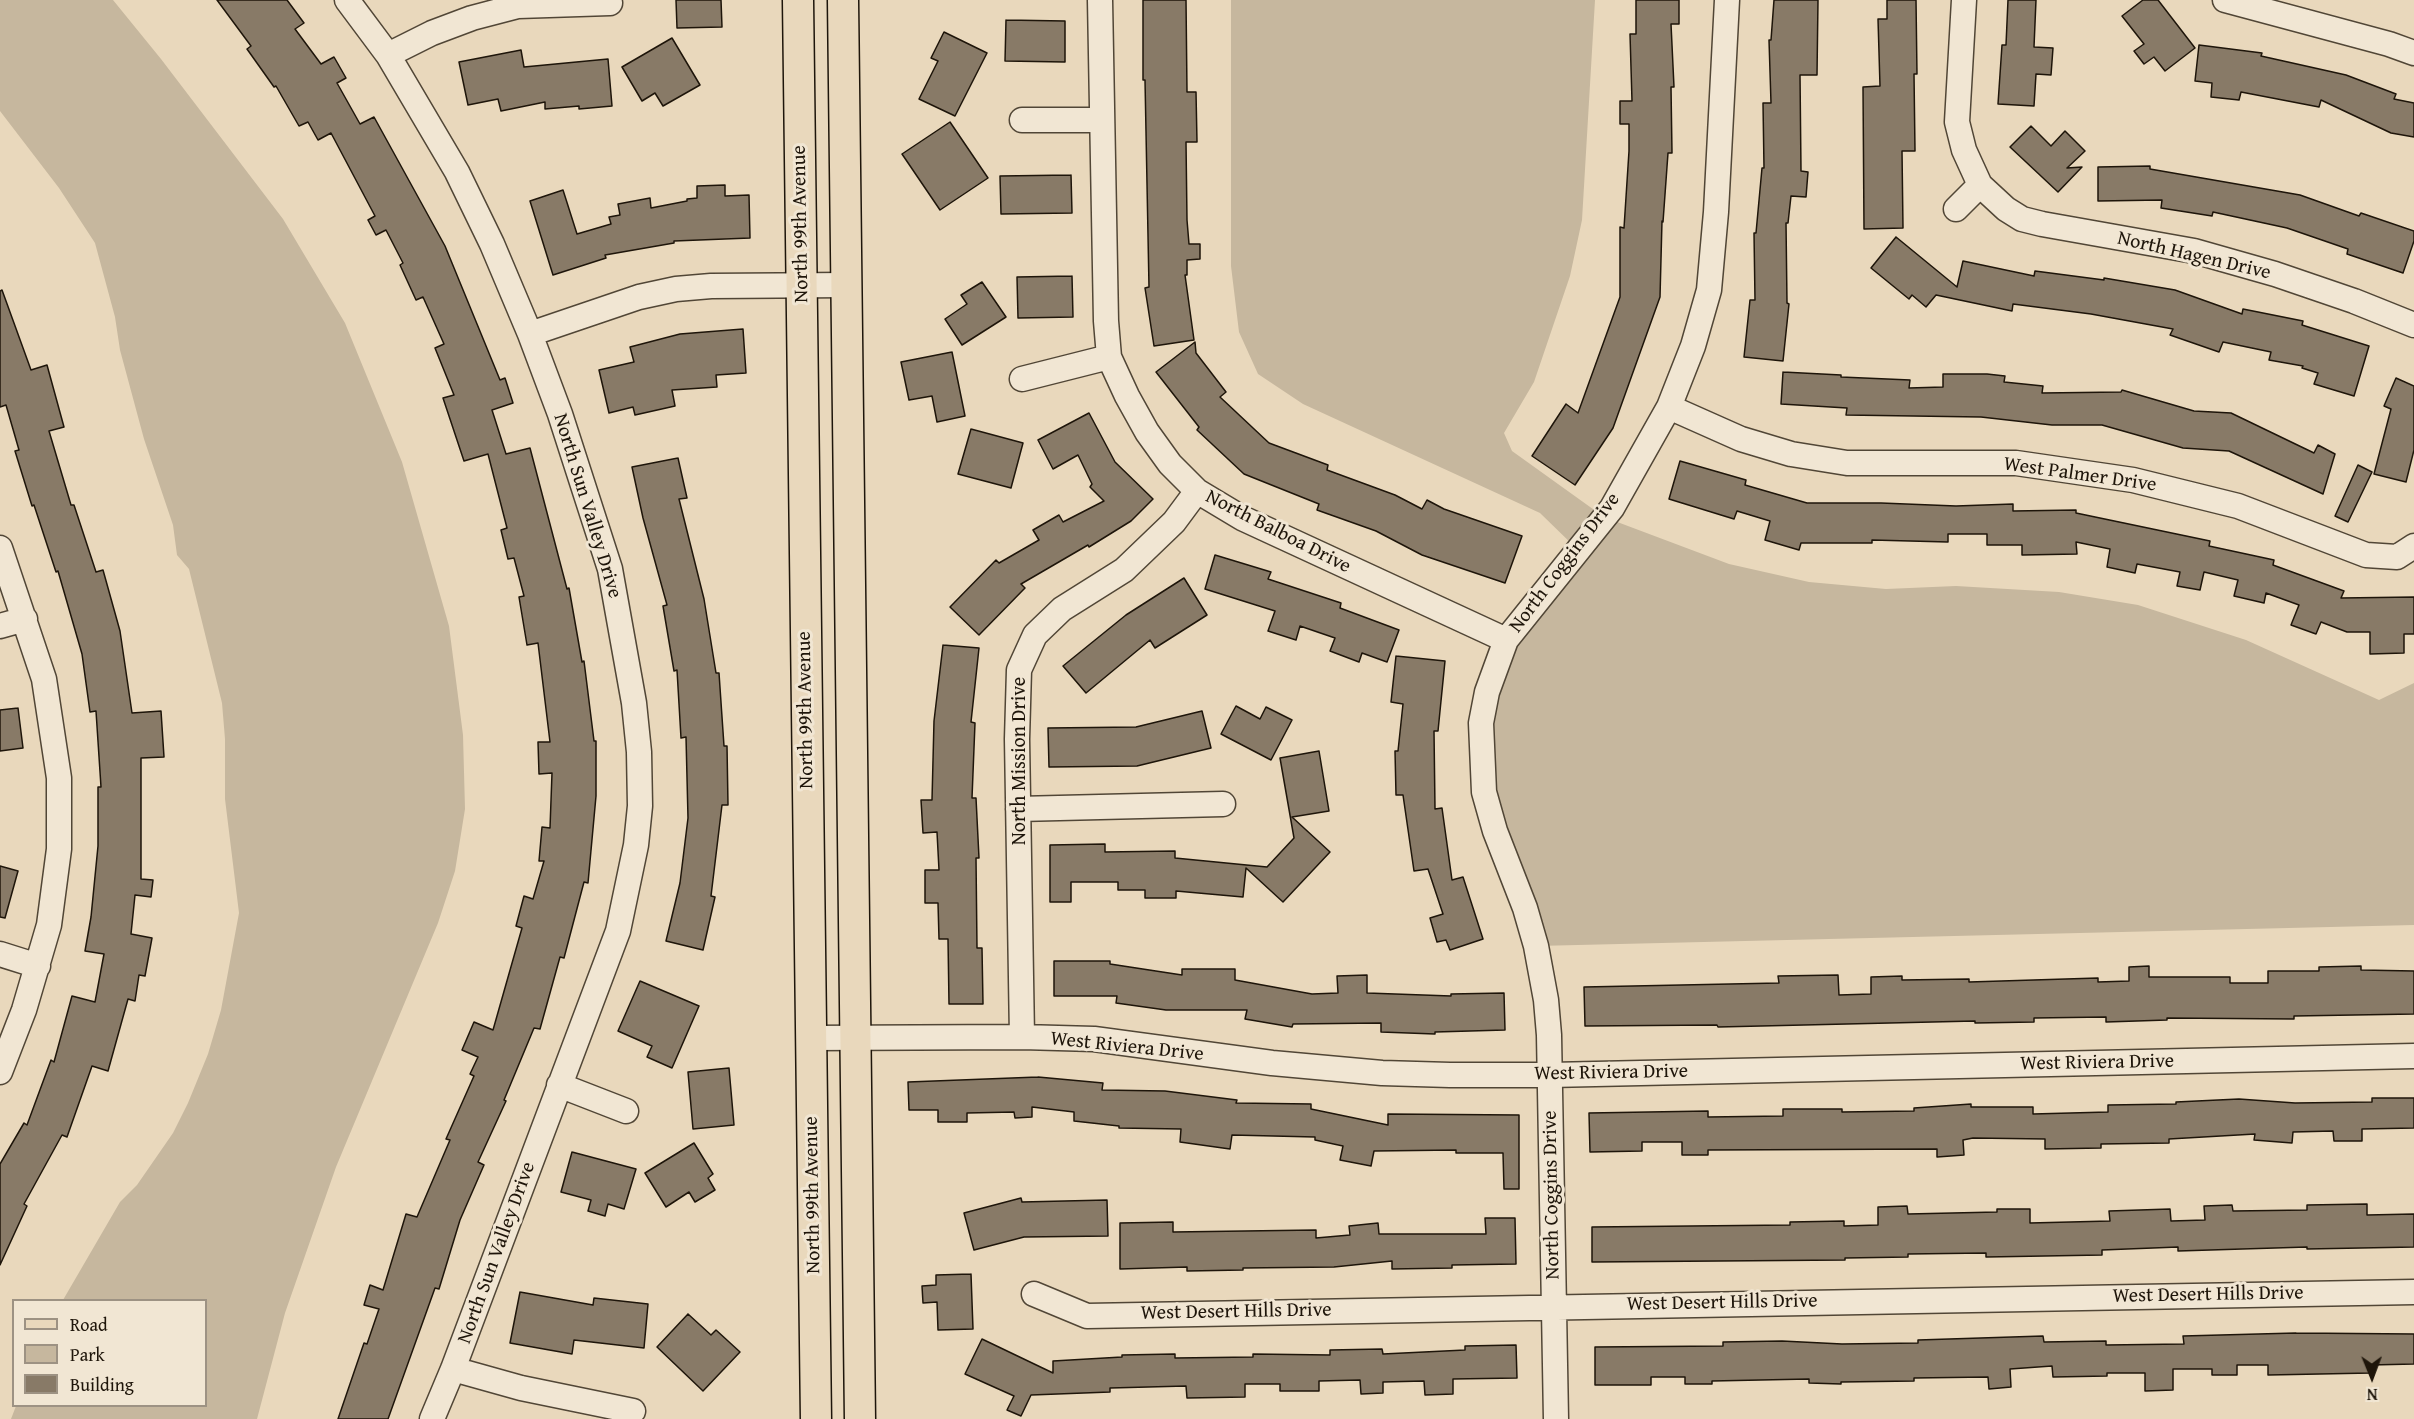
<!DOCTYPE html>
<html>
<head>
<meta charset="utf-8">
<style>
  body { margin:0 }
  #map { position:relative; width:2414px; height:1419px; overflow:hidden; background:#e9d8bc; font-family:"Gentium Book Plus",serif }
  canvas { display:block }
  .legend { position:absolute; left:12px; top:1299px; width:195px; height:108px; box-sizing:border-box; background:#f1e6d3; border:2px solid #9d9283; margin:0; padding:8px 10px; list-style:none; font-size:18px; color:#1e150a }
  .legend li { display:flex; align-items:center; gap:12px; height:30px }
  .legend b { width:30px; border:2px solid #9d9283 }
  .north { position:absolute; left:2342px; top:1347px; width:60px; height:60px; -webkit-text-stroke:4px #f1e6d3; paint-order:stroke; rotate:179deg; font-size:16px; font-weight:700; line-height:24px; text-align:center; color:#1e150a }
  .north::after { content:''; display:block; margin:auto; width:21px; height:27px; background:#1e150a; clip-path:polygon(50% 0,100% 100%,50% 72%,0 100%) }
</style>
</head>
<body>
<div id="map">
<canvas width="2414" height="1419"></canvas>
<ul class="legend">
<li><b style="height:8px;background:#e9d8bc"></b>Road</li>
<li><b style="height:16px;background:#c6b79e"></b>Park</li>
<li><b style="height:16px;background:#887a67"></b>Building</li>
</ul>
<div class="north">N</div>
</div>
<script>
const c = document.querySelector('canvas').getContext('2d');
c.lineJoin = 'round';
function fill(path, color) {
  c.fillStyle = color;
  c.fill(path, 'evenodd');
}
function shape(rows) {
  const path = new Path2D();
  for (const r of rows) {
    path.moveTo(r[0], r[1]);
    for (let i = 2; i < r.length; i += 2) path.lineTo(r[i], r[i + 1]);
  }
  return path;
}
function strokePath(path, color, width, dash) {
  c.strokeStyle = color;
  c.lineWidth = width;
  c.lineCap = dash ? 'butt' : 'round';
  c.setLineDash(dash || []);
  c.stroke(path);
}
function write(font, color, halo, rows, align = 'center') {
  c.font = font + ' "Gentium Book Plus",serif';
  c.lineWidth = 6;
  c.setLineDash([]);
  c.textBaseline = 'middle';
  c.strokeStyle = halo;
  c.fillStyle = color;
  for (const [text, x, y, turn = 0] of rows) {
    c.save();
    c.translate(x, y);
    c.rotate((+turn || 0) * Math.PI / 180);
    c.textAlign = isNaN(turn) ? turn : align;
    if (halo) c.strokeText(text, 0, 0);
    c.fillText(text, 0, 0);
    c.restore();
  }
}
const green = shape([
  [0,0,113,0,161,59,283,219,345,323,402,462,449,626,463,735,465,809,455,871,438,923,336,1167,285,1313,257,1419,11,1419,16,1406,206,1406,206,1300,63,1300,120,1202,137,1185,173,1133,188,1103,208,1054,221,1010,239,913,225,799,225,739,222,703,189,569,177,555,173,525,144,439,120,350,115,317,95,243,59,188,0,111],
  [1231,0,1595,0,1582,220,1570,276,1534,382,1504,433,1512,451,1604,517,1729,564,1809,582,1886,589,1956,586,2059,592,2138,605,2246,640,2379,700,2414,683,2414,925,1536,946,1495,831,1487,692,1577,549,1540,513,1303,404,1258,374,1239,332,1231,266]
]);
const building = shape([
  [217,0,287,0,304,23,295,29,321,64,334,57,346,78,337,83,360,124,374,117,445,246,500,380,505,378,513,403,492,410,506,454,530,448,567,589,569,588,582,662,584,661,594,741,596,741,596,796,588,883,584,882,564,958,560,957,540,1029,534,1028,504,1100,506,1101,478,1162,484,1165,460,1220,439,1289,435,1288,388,1419,338,1419,364,1343,367,1344,379,1309,364,1305,370,1285,383,1290,406,1214,417,1217,450,1140,446,1139,474,1076,470,1074,478,1057,462,1050,474,1022,493,1030,522,928,516,926,524,896,533,899,544,861,539,861,542,827,550,828,552,773,539,774,538,742,550,742,538,643,527,645,519,597,524,596,514,558,508,559,501,530,507,528,488,454,464,461,443,398,454,395,435,348,444,344,423,297,416,300,400,265,403,263,386,230,376,235,368,220,375,216,331,133,318,140,308,122,299,126,276,86,274,87,247,49,251,46,217,0],
  [676,0,721,0,722,27,677,28,676,0],
  [1143,0,1186,0,1187,92,1196,92,1197,142,1186,142,1187,220,1189,244,1200,244,1200,259,1187,260,1187,275,1185,275,1194,340,1154,346,1145,288,1149,287,1145,80,1143,80,1143,0],
  [1636,0,1679,0,1679,24,1671,24,1674,87,1671,87,1672,153,1668,153,1663,222,1662,221,1660,297,1613,428,1575,485,1532,456,1566,404,1578,413,1620,297,1620,227,1624,228,1629,151,1629,124,1620,124,1620,101,1632,101,1630,34,1636,34,1636,0],
  [1774,0,1818,0,1817,75,1800,75,1801,171,1808,172,1806,197,1791,196,1788,223,1786,223,1787,303,1789,304,1783,361,1744,357,1750,300,1755,300,1754,233,1756,233,1762,168,1764,168,1763,103,1771,103,1769,40,1771,40,1774,0],
  [1887,0,1916,0,1917,74,1914,74,1915,151,1902,151,1903,228,1864,229,1863,87,1880,86,1878,19,1887,19,1887,0],
  [2008,0,2036,0,2034,47,2053,48,2051,75,2036,74,2034,106,1998,104,2002,45,2006,45,2008,0],
  [2143,0,2158,0,2195,48,2165,71,2154,57,2144,64,2134,51,2144,44,2122,16,2143,0],
  [1006,20,1065,21,1065,62,1005,61,1006,20],
  [944,32,987,53,955,116,919,99,938,61,931,58,944,32],
  [672,38,700,85,663,106,655,93,642,101,622,67,672,38],
  [2199,45,2262,53,2261,56,2346,75,2396,94,2394,99,2414,103,2414,137,2391,133,2321,100,2319,107,2241,92,2239,100,2211,97,2212,83,2195,81,2199,45],
  [521,50,524,67,608,59,612,106,579,109,579,106,545,109,545,102,501,111,498,99,468,105,459,62,521,50],
  [950,122,988,178,940,210,902,154,950,122],
  [2031,126,2051,146,2065,131,2085,151,2067,168,2082,167,2058,192,2010,147,2031,126],
  [2150,166,2150,169,2300,195,2359,216,2361,213,2414,231,2414,241,2403,273,2347,254,2348,249,2287,228,2213,212,2212,216,2161,208,2162,200,2098,201,2098,167,2150,166],
  [1071,175,1072,213,1001,214,1000,176,1071,175],
  [725,185,725,196,749,195,750,238,674,241,674,243,605,255,606,258,553,275,530,201,563,190,577,234,611,224,609,217,620,215,618,204,650,198,651,208,687,201,687,199,697,198,697,186,725,185],
  [1896,237,1957,287,1963,261,2034,276,2035,271,2104,280,2104,278,2175,290,2242,314,2243,309,2303,321,2302,325,2369,346,2354,396,2314,384,2318,373,2302,368,2303,366,2269,360,2271,352,2223,342,2219,352,2170,335,2173,329,2091,314,2013,304,2012,311,1936,295,1926,307,1912,295,1909,299,1871,268,1896,237],
  [1072,276,1073,317,1018,318,1017,277,1072,276],
  [982,282,1006,317,962,345,945,319,967,304,961,295,982,282],
  [2,290,31,370,47,365,64,427,49,431,71,505,74,505,96,572,103,570,120,631,132,713,161,711,164,757,141,758,141,879,153,880,151,897,135,895,131,934,152,938,145,976,139,975,135,1001,128,999,108,1071,92,1066,67,1137,62,1135,24,1204,27,1206,0,1265,0,1164,24,1123,27,1125,51,1060,54,1062,72,996,95,1002,104,954,85,951,91,917,98,846,98,787,101,787,96,711,90,712,82,654,58,571,56,572,34,505,32,506,15,451,19,450,6,405,0,407,0,291,2,290],
  [743,329,746,373,716,375,717,387,672,390,675,406,635,415,633,407,609,413,599,370,634,362,630,347,680,334,743,329],
  [1195,342,1196,353,1226,392,1220,397,1269,443,1328,465,1327,470,1395,495,1422,509,1427,500,1444,509,1522,536,1505,583,1422,555,1376,531,1317,510,1319,504,1244,474,1197,430,1199,427,1156,372,1195,342],
  [952,352,965,416,937,422,932,396,909,400,901,362,952,352],
  [1783,372,1841,375,1841,377,1910,380,1909,388,1943,387,1943,374,1987,374,2005,376,2004,382,2043,386,2042,393,2121,392,2122,390,2194,411,2231,413,2314,453,2318,445,2335,454,2323,494,2229,451,2183,448,2102,425,2052,425,1981,417,1846,415,1847,408,1781,404,1783,372],
  [2396,378,2414,386,2414,450,2406,482,2374,474,2391,409,2384,406,2396,378],
  [1089,413,1115,462,1153,499,1131,521,1089,547,1088,545,1021,584,1025,588,979,635,950,607,996,560,999,563,1039,540,1033,530,1059,515,1063,522,1104,501,1090,487,1092,484,1078,455,1053,469,1038,440,1089,413],
  [971,429,1023,443,1011,488,958,474,971,429],
  [678,458,687,498,679,499,704,599,716,673,719,673,724,746,727,746,728,805,722,805,711,896,715,897,703,950,666,941,680,883,688,818,686,737,681,738,677,670,674,671,663,606,667,605,643,518,632,467,678,458],
  [1680,461,1746,480,1745,485,1807,503,1881,503,1956,506,2013,504,2013,511,2076,510,2076,513,2210,541,2209,546,2274,560,2273,565,2344,591,2341,598,2414,597,2414,634,2404,634,2404,653,2370,654,2370,632,2347,632,2321,622,2316,634,2291,625,2299,605,2266,593,2264,603,2234,596,2238,580,2204,572,2200,590,2177,586,2180,572,2137,564,2135,573,2107,567,2110,549,2076,542,2077,554,2022,555,2022,545,1987,545,1987,534,1948,534,1948,542,1872,540,1872,543,1801,543,1799,550,1765,540,1770,521,1737,511,1734,519,1669,499,1680,461],
  [2358,465,2372,472,2348,522,2335,516,2358,465],
  [1215,555,1271,572,1268,579,1341,603,1340,608,1399,630,1387,662,1362,653,1359,662,1330,651,1335,638,1300,626,1296,640,1268,631,1275,611,1205,589,1215,555],
  [1184,578,1207,615,1155,648,1150,640,1086,693,1063,666,1126,615,1184,578],
  [943,645,979,648,971,722,975,723,972,798,976,798,979,858,976,858,977,948,982,948,983,1004,949,1004,948,939,939,939,938,903,925,903,925,870,939,870,937,832,923,833,921,800,932,800,934,721,943,645],
  [1396,656,1445,661,1438,731,1434,731,1435,809,1442,808,1452,880,1463,877,1483,939,1450,950,1446,940,1437,942,1430,918,1443,914,1428,869,1414,871,1403,795,1396,795,1395,751,1398,751,1403,704,1391,702,1396,656],
  [1236,706,1260,719,1266,707,1292,720,1271,760,1221,734,1236,706],
  [18,708,23,748,0,751,0,710,18,708],
  [1202,711,1211,748,1137,766,1049,767,1048,728,1136,727,1202,711],
  [1319,751,1329,811,1292,817,1330,852,1283,902,1246,868,1243,897,1176,891,1176,898,1145,898,1145,890,1118,890,1118,882,1071,882,1071,902,1050,902,1050,845,1105,844,1105,852,1175,851,1175,858,1267,867,1294,838,1280,758,1319,751],
  [0,866,18,871,5,918,0,917,0,866],
  [1054,961,1110,961,1110,964,1182,975,1182,969,1235,969,1235,980,1312,994,1338,993,1337,976,1367,975,1367,993,1451,996,1451,994,1504,993,1505,1030,1435,1032,1435,1034,1381,1032,1381,1023,1293,1024,1292,1027,1245,1019,1247,1010,1166,1010,1116,1003,1117,996,1054,996,1054,961],
  [2149,966,2149,977,2230,977,2230,983,2268,983,2268,971,2319,971,2319,967,2361,966,2361,970,2414,971,2414,1014,2294,1016,2294,1019,2167,1018,2167,1020,2106,1022,2106,1017,2034,1018,2034,1022,1975,1023,1975,1021,1718,1027,1717,1025,1585,1026,1584,987,1779,983,1778,976,1838,975,1839,995,1871,994,1871,977,1902,976,1902,980,1969,979,1969,982,2098,978,2098,982,2129,981,2129,967,2149,966],
  [640,981,699,1006,672,1068,647,1057,652,1046,618,1031,640,981],
  [729,1068,734,1125,693,1129,688,1072,729,1068],
  [1038,1077,1103,1083,1102,1090,1165,1091,1237,1100,1236,1103,1311,1104,1311,1109,1388,1125,1388,1114,1519,1115,1519,1189,1504,1189,1503,1153,1456,1153,1456,1150,1374,1151,1371,1166,1340,1160,1343,1146,1315,1140,1315,1137,1232,1135,1230,1149,1180,1142,1181,1129,1119,1128,1119,1126,1074,1121,1074,1112,1032,1107,1032,1117,1015,1118,1014,1112,967,1113,967,1122,938,1122,938,1110,909,1110,908,1082,1038,1077],
  [2372,1098,2414,1098,2414,1128,2362,1129,2362,1141,2334,1141,2333,1131,2293,1132,2292,1143,2254,1140,2255,1134,2169,1139,2169,1143,2101,1144,2101,1148,2045,1149,2045,1139,1973,1138,1963,1140,1964,1155,1937,1157,1937,1149,1708,1150,1708,1155,1682,1155,1682,1142,1642,1142,1642,1151,1590,1152,1589,1113,1708,1111,1708,1117,1783,1116,1783,1109,1842,1109,1842,1112,1914,1111,1914,1108,1971,1104,1971,1107,2033,1107,2033,1114,2108,1112,2108,1105,2176,1104,2176,1102,2239,1099,2295,1103,2372,1102,2372,1098],
  [694,1143,713,1174,708,1178,715,1190,695,1202,689,1192,666,1207,645,1173,694,1143],
  [572,1152,636,1169,624,1209,608,1204,605,1216,588,1211,591,1200,561,1192,572,1152],
  [1021,1198,1022,1202,1107,1200,1108,1236,1024,1237,974,1250,964,1213,1021,1198],
  [2367,1204,2367,1215,2414,1214,2414,1247,2307,1249,2307,1247,2178,1251,2178,1247,2102,1250,2102,1255,1986,1257,1986,1253,1908,1254,1908,1257,1845,1258,1845,1260,1592,1262,1592,1227,1790,1225,1790,1222,1844,1221,1844,1226,1878,1225,1878,1207,1907,1206,1908,1214,1997,1212,1997,1209,2030,1209,2030,1223,2110,1221,2109,1211,2170,1209,2171,1221,2205,1220,2204,1206,2232,1205,2233,1211,2307,1210,2307,1205,2367,1204],
  [1485,1218,1515,1218,1516,1264,1452,1265,1452,1268,1392,1269,1392,1261,1334,1267,1243,1268,1243,1270,1187,1271,1187,1267,1120,1269,1120,1223,1173,1222,1173,1232,1316,1230,1316,1238,1350,1235,1349,1226,1378,1223,1379,1234,1486,1234,1485,1218],
  [971,1274,973,1329,938,1330,937,1302,923,1303,922,1286,936,1285,936,1275,971,1274],
  [520,1292,593,1305,594,1298,648,1304,644,1348,574,1340,572,1354,510,1343,520,1292],
  [688,1314,711,1335,716,1330,740,1352,703,1391,657,1347,688,1314],
  [2296,1333,2414,1334,2414,1364,2370,1365,2371,1373,2268,1375,2268,1365,2237,1365,2237,1375,2212,1375,2212,1369,2173,1369,2173,1390,2145,1391,2145,1373,2107,1373,2107,1376,2053,1377,2052,1366,2010,1369,2011,1387,1989,1389,1988,1377,1914,1378,1914,1381,1841,1382,1841,1384,1809,1383,1809,1379,1712,1381,1712,1384,1685,1384,1685,1377,1651,1377,1651,1385,1595,1385,1595,1347,1723,1346,1723,1342,1782,1341,1842,1344,1918,1343,1918,1340,2043,1336,2044,1342,2106,1341,2106,1345,2184,1344,2183,1336,2296,1333],
  [982,1339,1053,1373,1053,1361,1122,1357,1122,1355,1175,1354,1175,1358,1253,1357,1253,1354,1330,1355,1330,1350,1382,1349,1383,1354,1465,1350,1465,1346,1516,1345,1517,1378,1453,1379,1453,1394,1425,1395,1424,1381,1383,1382,1383,1393,1361,1394,1360,1380,1319,1381,1319,1391,1280,1391,1280,1384,1245,1384,1245,1397,1187,1398,1186,1386,1110,1388,1110,1392,1031,1395,1021,1416,1007,1410,1014,1396,965,1374,982,1339]
]);
const minor = shape([
  [347,0,388,55,457,172,492,244,530,334,560,414,610,569,634,703,639,752,640,806,636,845,618,931,453,1369,432,1419],
  [1100,0,1106,321,1109,357,1127,396,1147,432,1170,464,1197,491,1242,518,1506,640],
  [1964,0,1957,122,1964,150,1980,185,2006,209,2022,219,2042,224,2194,251,2275,274,2354,301,2414,325],
  [2225,0,2389,44,2414,53],
  [388,55,432,33,472,18,518,6,610,3],
  [1022,120,1102,120],
  [1956,209,1980,185],
  [530,334,639,297,676,289,711,286,847,285],
  [1022,379,1109,357],
  [1669,407,1741,439,1791,454,1847,463,2016,463,2133,480,2238,506,2366,555,2397,557,2414,546],
  [0,548,44,679,59,778,59,849,49,925,24,1010,0,1072],
  [0,626,25,619],
  [1018,809,1223,804],
  [0,954,38,966],
  [1022,1037,1017,739,1019,670,1035,635,1062,609,1124,570,1174,522,1197,491],
  [810,1038,1022,1037,1094,1039,1272,1063,1382,1073,1450,1075,1550,1075,2414,1056],
  [559,1085,626,1111],
  [1034,1294,1087,1316,2414,1292],
  [453,1369,521,1388,633,1411],
  [1556,1419,1549,1035,1546,1000,1536,946,1525,908,1495,831,1484,792,1481,723,1487,692,1506,640,1612,508,1669,407,1693,346,1709,290,1716,212,1727,0]
]);
const major = shape([
  [798,0,816,1419],
  [843,0,860,1419]
]);
const streetNames = [
  ["North 99th Avenue",801,224,-91],
  ["North Hagen Drive",2194,256,13],
  ["West Palmer Drive",2080,475,8],
  ["North Sun Valley Drive",587,506,73],
  ["North Balboa Drive",1278,532,27],
  ["North Coggins Drive",1565,563,-53],
  ["North 99th Avenue",806,710,-91],
  ["North Mission Drive",1020,761,-90],
  ["West Riviera Drive",1127,1047,6],
  ["West Riviera Drive",2097,1063,-1],
  ["West Riviera Drive",1611,1073,-1],
  ["North 99th Avenue",813,1195,-91],
  ["North Coggins Drive",1552,1195,-91],
  ["North Sun Valley Drive",497,1253,-70],
  ["West Desert Hills Drive",2208,1295,-1],
  ["West Desert Hills Drive",1722,1303,-1],
  ["West Desert Hills Drive",1236,1312,-1]
];
fill(green, '#c6b79e');
fill(building, '#887a67');
strokePath(building, '#1e150a', 1.5);
strokePath(minor, '#514636', 27);
strokePath(major, '#1e150a', 33);
strokePath(minor, '#f1e6d3', 24);
strokePath(major, '#e9d8bc', 30);
write('20px', '#1e150a', '#f1e6d3', streetNames);
</script>
</body>
</html>
